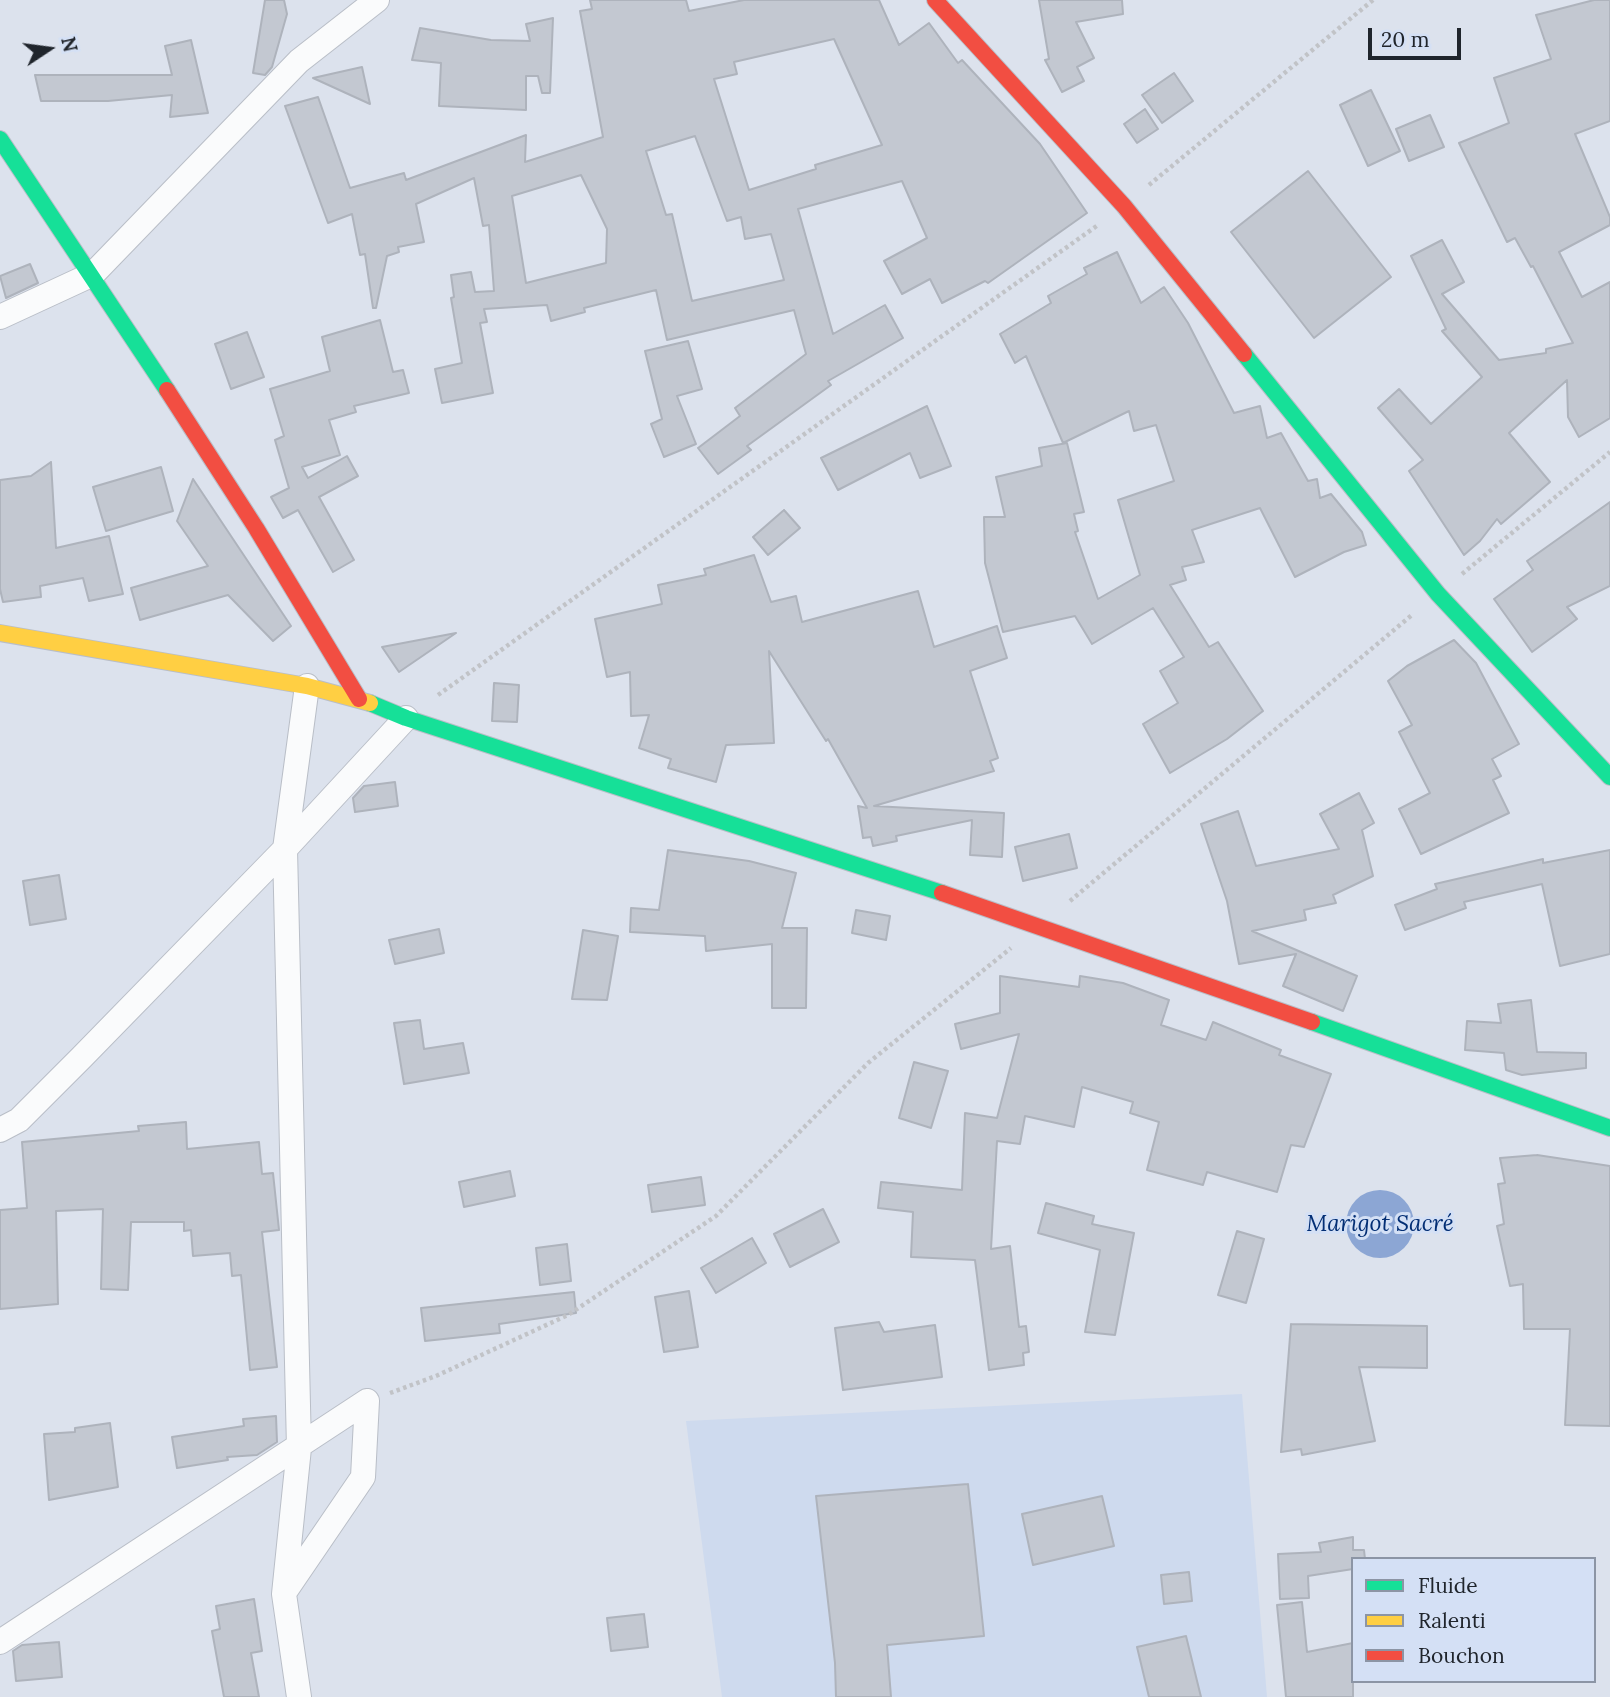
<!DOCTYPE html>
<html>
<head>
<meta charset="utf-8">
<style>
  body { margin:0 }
  #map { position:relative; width:1610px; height:1697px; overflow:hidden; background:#dce2ed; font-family:Lora,serif }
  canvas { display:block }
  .legend { position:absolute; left:1351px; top:1557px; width:245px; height:126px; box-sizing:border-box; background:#d4e0f5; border:2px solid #8c95a5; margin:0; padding:9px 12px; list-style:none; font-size:21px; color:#20252c }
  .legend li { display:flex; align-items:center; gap:14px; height:35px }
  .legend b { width:35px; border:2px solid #8c95a5 }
  .north { position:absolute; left:14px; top:14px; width:70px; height:70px; -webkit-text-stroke:5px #d4e0f5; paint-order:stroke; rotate:77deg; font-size:19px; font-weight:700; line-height:28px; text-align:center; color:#20252c }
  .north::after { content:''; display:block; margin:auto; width:24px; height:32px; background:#20252c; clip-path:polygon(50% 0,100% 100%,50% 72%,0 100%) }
  .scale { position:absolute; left:1368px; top:28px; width:93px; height:32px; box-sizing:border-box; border:4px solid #20252c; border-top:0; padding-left:9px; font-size:21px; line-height:24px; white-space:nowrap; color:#20252c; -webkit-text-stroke:5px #d4e0f5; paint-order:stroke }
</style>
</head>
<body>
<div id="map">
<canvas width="1610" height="1697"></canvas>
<ul class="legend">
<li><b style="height:9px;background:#16e098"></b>Fluide</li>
<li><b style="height:9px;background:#ffcf43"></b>Ralenti</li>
<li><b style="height:9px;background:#f24e42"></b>Bouchon</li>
</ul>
<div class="north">N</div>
<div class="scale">20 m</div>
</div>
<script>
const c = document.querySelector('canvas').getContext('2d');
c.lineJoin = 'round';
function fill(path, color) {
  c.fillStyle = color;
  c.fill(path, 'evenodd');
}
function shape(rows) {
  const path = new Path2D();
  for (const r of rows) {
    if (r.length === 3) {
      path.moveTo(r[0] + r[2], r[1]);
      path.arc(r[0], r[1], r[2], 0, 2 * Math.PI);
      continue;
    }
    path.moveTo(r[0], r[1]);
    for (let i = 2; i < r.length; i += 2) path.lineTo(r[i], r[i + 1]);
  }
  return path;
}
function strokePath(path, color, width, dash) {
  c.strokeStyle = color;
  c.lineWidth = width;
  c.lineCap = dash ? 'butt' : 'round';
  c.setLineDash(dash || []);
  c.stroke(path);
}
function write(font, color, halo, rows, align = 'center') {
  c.font = font + ' Lora,serif';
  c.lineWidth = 6;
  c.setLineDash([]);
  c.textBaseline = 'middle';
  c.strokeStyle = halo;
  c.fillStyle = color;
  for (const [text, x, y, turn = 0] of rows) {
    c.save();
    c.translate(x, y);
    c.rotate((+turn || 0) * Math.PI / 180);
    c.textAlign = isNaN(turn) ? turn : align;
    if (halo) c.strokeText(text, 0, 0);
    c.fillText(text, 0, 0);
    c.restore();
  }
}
const built = shape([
  [1242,1394,1267,1697,722,1697,686,1421]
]);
const water = shape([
  [1380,1224,34]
]);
const building = shape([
  [265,0,284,0,287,14,272,67,265,75,253,73,265,0],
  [590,0,686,0,689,11,744,0,879,0,899,45,929,23,958,63,962,60,1040,144,1087,213,988,283,985,281,942,303,930,279,902,294,884,261,927,238,902,181,798,209,833,334,885,305,903,338,828,381,831,385,747,446,751,450,718,474,698,448,740,416,735,408,806,354,794,310,667,340,656,290,584,308,585,312,551,321,547,305,484,309,487,322,480,323,493,393,442,403,435,369,462,363,451,298,454,297,451,275,471,272,475,292,494,291,489,225,483,226,474,178,416,204,424,242,398,247,399,252,387,256,376,308,373,308,365,254,360,255,352,214,328,223,285,106,318,97,350,188,404,173,406,180,526,135,525,162,603,137,580,11,592,9,590,0],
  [834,39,882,145,815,165,816,169,749,190,714,79,737,74,734,62,834,39],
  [695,136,727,221,741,217,745,239,771,234,784,280,692,301,672,214,666,215,646,151,695,136],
  [581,175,607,229,606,263,526,283,512,196,581,175],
  [1039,0,1122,0,1123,14,1076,22,1094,58,1077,67,1084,81,1062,92,1045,60,1049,59,1039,0],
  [1594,0,1610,0,1610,121,1575,134,1610,217,1610,225,1559,252,1582,297,1610,282,1610,418,1579,437,1568,417,1567,380,1509,433,1550,482,1501,524,1497,519,1480,541,1464,555,1409,471,1423,460,1378,408,1399,389,1431,424,1482,377,1442,331,1446,329,1411,256,1442,240,1464,282,1442,294,1499,360,1546,353,1546,349,1573,343,1533,266,1531,267,1515,238,1507,242,1459,143,1509,123,1494,78,1551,59,1536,15,1594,0],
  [553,18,550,93,542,93,538,76,526,76,526,110,439,106,441,63,412,60,420,28,491,40,530,41,526,24,553,18],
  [191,40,208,113,170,117,172,95,108,101,41,101,35,75,172,75,165,46,191,40],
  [362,67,370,104,313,78,362,67],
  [1174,73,1193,101,1162,123,1142,95,1174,73],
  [1371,90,1400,151,1368,166,1340,105,1371,90],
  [1145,109,1158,129,1137,143,1124,124,1145,109],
  [1430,115,1444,147,1409,161,1396,129,1430,115],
  [1308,171,1391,277,1314,338,1231,232,1308,171],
  [1117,252,1141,303,1164,287,1188,323,1234,413,1260,406,1267,438,1281,433,1308,481,1317,479,1320,498,1331,494,1362,532,1366,545,1344,552,1295,577,1260,508,1192,530,1204,562,1182,567,1186,580,1170,585,1209,647,1218,642,1263,711,1227,739,1170,773,1143,724,1178,703,1160,671,1184,657,1153,608,1092,644,1075,616,1003,632,985,563,984,517,1005,517,996,477,1042,466,1039,448,1067,443,1084,512,1074,514,1078,531,1075,532,1098,599,1140,575,1118,500,1174,481,1156,425,1134,431,1129,411,1063,443,1026,356,1015,363,1000,334,1051,303,1048,296,1087,274,1084,268,1117,252],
  [30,264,38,283,6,298,0,276,30,264],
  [380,320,393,372,403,370,409,393,354,406,356,412,329,420,340,455,302,467,308,478,347,456,358,476,319,497,354,560,333,572,298,510,283,518,271,497,289,488,275,440,284,436,270,389,330,371,322,337,380,320],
  [247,332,264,377,231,389,215,344,247,332],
  [688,341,702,389,677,396,696,444,664,457,651,424,662,419,645,351,688,341],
  [927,406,951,466,920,478,910,453,838,490,821,458,927,406],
  [51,462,56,548,109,536,123,594,89,601,83,578,40,586,41,597,3,602,0,589,0,480,31,476,51,462],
  [161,467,173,511,106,531,93,487,161,467],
  [193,479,291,626,273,641,228,595,140,620,131,588,208,566,177,521,193,479],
  [1610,502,1610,586,1567,607,1577,619,1532,652,1494,599,1533,570,1527,561,1610,502],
  [784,510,800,528,768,555,753,537,784,510],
  [754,555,771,602,796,596,802,622,918,591,934,647,997,626,1007,658,970,671,998,758,990,761,994,771,874,806,1004,813,1002,857,970,855,972,820,896,836,897,841,873,846,871,837,863,838,858,806,867,808,828,739,826,741,769,651,774,743,726,745,716,782,668,768,671,759,639,748,649,715,631,716,630,672,607,677,595,619,662,604,658,585,706,575,704,569,754,555],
  [456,633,399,672,382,647,456,633],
  [1454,640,1476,663,1519,744,1492,759,1501,776,1493,780,1509,813,1421,854,1399,809,1430,793,1399,732,1412,725,1388,681,1407,666,1454,640],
  [494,683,519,685,517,722,492,721,494,683],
  [395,782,398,806,355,812,353,798,364,786,395,782],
  [1359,793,1374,823,1362,830,1373,876,1333,895,1336,903,1304,910,1306,920,1252,931,1357,976,1343,1011,1283,986,1296,954,1239,964,1227,901,1201,824,1238,811,1256,866,1339,849,1320,814,1359,793],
  [1069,834,1077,868,1023,881,1015,847,1069,834],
  [668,850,749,861,796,873,782,928,807,928,806,1008,772,1008,772,944,706,951,705,936,630,932,631,908,659,910,668,850],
  [1610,850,1610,954,1560,966,1542,884,1464,902,1466,908,1405,930,1395,905,1437,889,1435,884,1543,859,1543,863,1610,850],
  [59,875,66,919,30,925,23,881,59,875],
  [856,910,890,916,886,940,852,933,856,910],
  [439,929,444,953,395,964,389,940,439,929],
  [583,930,618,936,607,1000,572,999,583,930],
  [1000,976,1079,987,1080,976,1123,983,1169,1000,1161,1025,1206,1040,1213,1022,1281,1050,1279,1055,1331,1074,1304,1147,1291,1145,1277,1192,1207,1172,1203,1185,1147,1170,1159,1122,1130,1113,1133,1102,1082,1087,1074,1127,1025,1116,1020,1144,997,1141,991,1249,1010,1246,1019,1327,1026,1326,1029,1352,1023,1353,1024,1365,989,1370,975,1260,911,1257,913,1212,878,1208,881,1182,962,1190,965,1113,997,1118,1019,1034,961,1049,955,1024,1000,1013,1000,976],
  [1531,1000,1537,1052,1586,1053,1586,1068,1522,1075,1506,1070,1504,1053,1465,1050,1467,1021,1501,1023,1498,1004,1531,1000],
  [420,1020,424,1049,463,1043,469,1073,404,1084,394,1023,420,1020],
  [914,1062,948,1071,931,1128,899,1118,914,1062],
  [186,1122,187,1149,259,1142,262,1174,273,1173,279,1230,262,1232,277,1367,250,1370,241,1275,232,1276,230,1253,193,1256,191,1230,184,1231,184,1222,131,1222,128,1290,101,1289,103,1209,56,1211,58,1304,0,1309,0,1210,27,1208,22,1142,139,1131,138,1126,186,1122],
  [1537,1155,1610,1166,1610,1426,1565,1425,1570,1329,1524,1329,1523,1284,1510,1286,1497,1226,1504,1224,1498,1184,1505,1183,1500,1158,1537,1155],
  [510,1171,515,1196,464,1207,459,1182,510,1171],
  [701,1177,705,1205,652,1212,648,1185,701,1177],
  [1046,1203,1094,1216,1092,1224,1134,1233,1115,1335,1085,1332,1100,1250,1038,1233,1046,1203],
  [823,1209,839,1242,790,1267,774,1234,823,1209],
  [1237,1231,1264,1239,1246,1303,1218,1295,1237,1231],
  [752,1238,766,1263,716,1293,701,1268,752,1238],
  [567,1244,571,1281,540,1285,536,1248,567,1244],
  [689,1291,698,1347,664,1352,655,1297,689,1291],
  [574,1292,576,1313,499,1324,500,1333,425,1341,421,1308,574,1292],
  [879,1322,884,1332,935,1325,942,1377,843,1390,835,1328,879,1322],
  [1291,1324,1427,1326,1427,1368,1359,1367,1375,1441,1302,1455,1301,1449,1281,1452,1291,1324],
  [276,1416,277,1442,257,1455,227,1457,228,1460,177,1468,172,1437,244,1426,243,1419,276,1416],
  [110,1423,118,1487,49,1500,44,1434,75,1432,75,1428,110,1423],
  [968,1484,984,1636,887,1645,891,1697,836,1697,835,1663,816,1496,968,1484],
  [1102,1496,1114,1546,1033,1565,1022,1514,1102,1496],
  [1353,1537,1353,1550,1364,1550,1365,1559,1353,1559,1353,1569,1308,1576,1309,1598,1280,1599,1278,1554,1321,1552,1319,1543,1353,1537],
  [1189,1572,1192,1601,1164,1604,1161,1575,1189,1572],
  [254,1599,262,1651,251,1653,259,1697,224,1697,212,1631,220,1629,216,1606,254,1599],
  [1302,1602,1307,1652,1353,1643,1353,1697,1286,1697,1277,1605,1302,1602],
  [644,1614,648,1647,611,1651,607,1618,644,1614],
  [1186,1636,1201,1697,1149,1697,1137,1647,1186,1636],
  [59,1642,62,1677,16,1681,13,1651,22,1645,59,1642]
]);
const path = shape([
  [1149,185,1373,0],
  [1462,574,1610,452],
  [438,695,1098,225],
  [1070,901,1412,615],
  [390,1393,436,1376,568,1315,716,1216,868,1063,1011,948]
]);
const street = shape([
  [0,317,93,274,299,61,377,0],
  [0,1130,19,1120,82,1057,285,849,406,718],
  [286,1590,363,1477,367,1401],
  [0,1642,367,1401],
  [299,1697,284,1594,299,1448,285,849,307,686]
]);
const fast = shape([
  [0,139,167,390],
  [1244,354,1438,594,1610,777],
  [370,703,406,718,942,893],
  [1312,1022,1610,1128]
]);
const slow = shape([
  [0,633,307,686,370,703]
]);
const jam = shape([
  [935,0,1124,206,1244,354],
  [167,390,256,528,359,699],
  [942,893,1312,1022]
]);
const waterNames = [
  ["Marigot Sacré",1380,1224]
];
fill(built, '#cedaee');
fill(water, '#8ca6d4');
fill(building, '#c3c8d1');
strokePath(building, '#aeb3bc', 2);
strokePath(street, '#b9bec7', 26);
strokePath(fast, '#b9bec7', 18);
strokePath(slow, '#b9bec7', 18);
strokePath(jam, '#b9bec7', 18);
strokePath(path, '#c1c3c7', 4.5, [3.5, 3.5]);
strokePath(street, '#fafbfc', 24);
strokePath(fast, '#16e098', 16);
strokePath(slow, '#ffcf43', 16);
strokePath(jam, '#f24e42', 16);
write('italic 23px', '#032e74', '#d4e0f5', waterNames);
</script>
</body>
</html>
